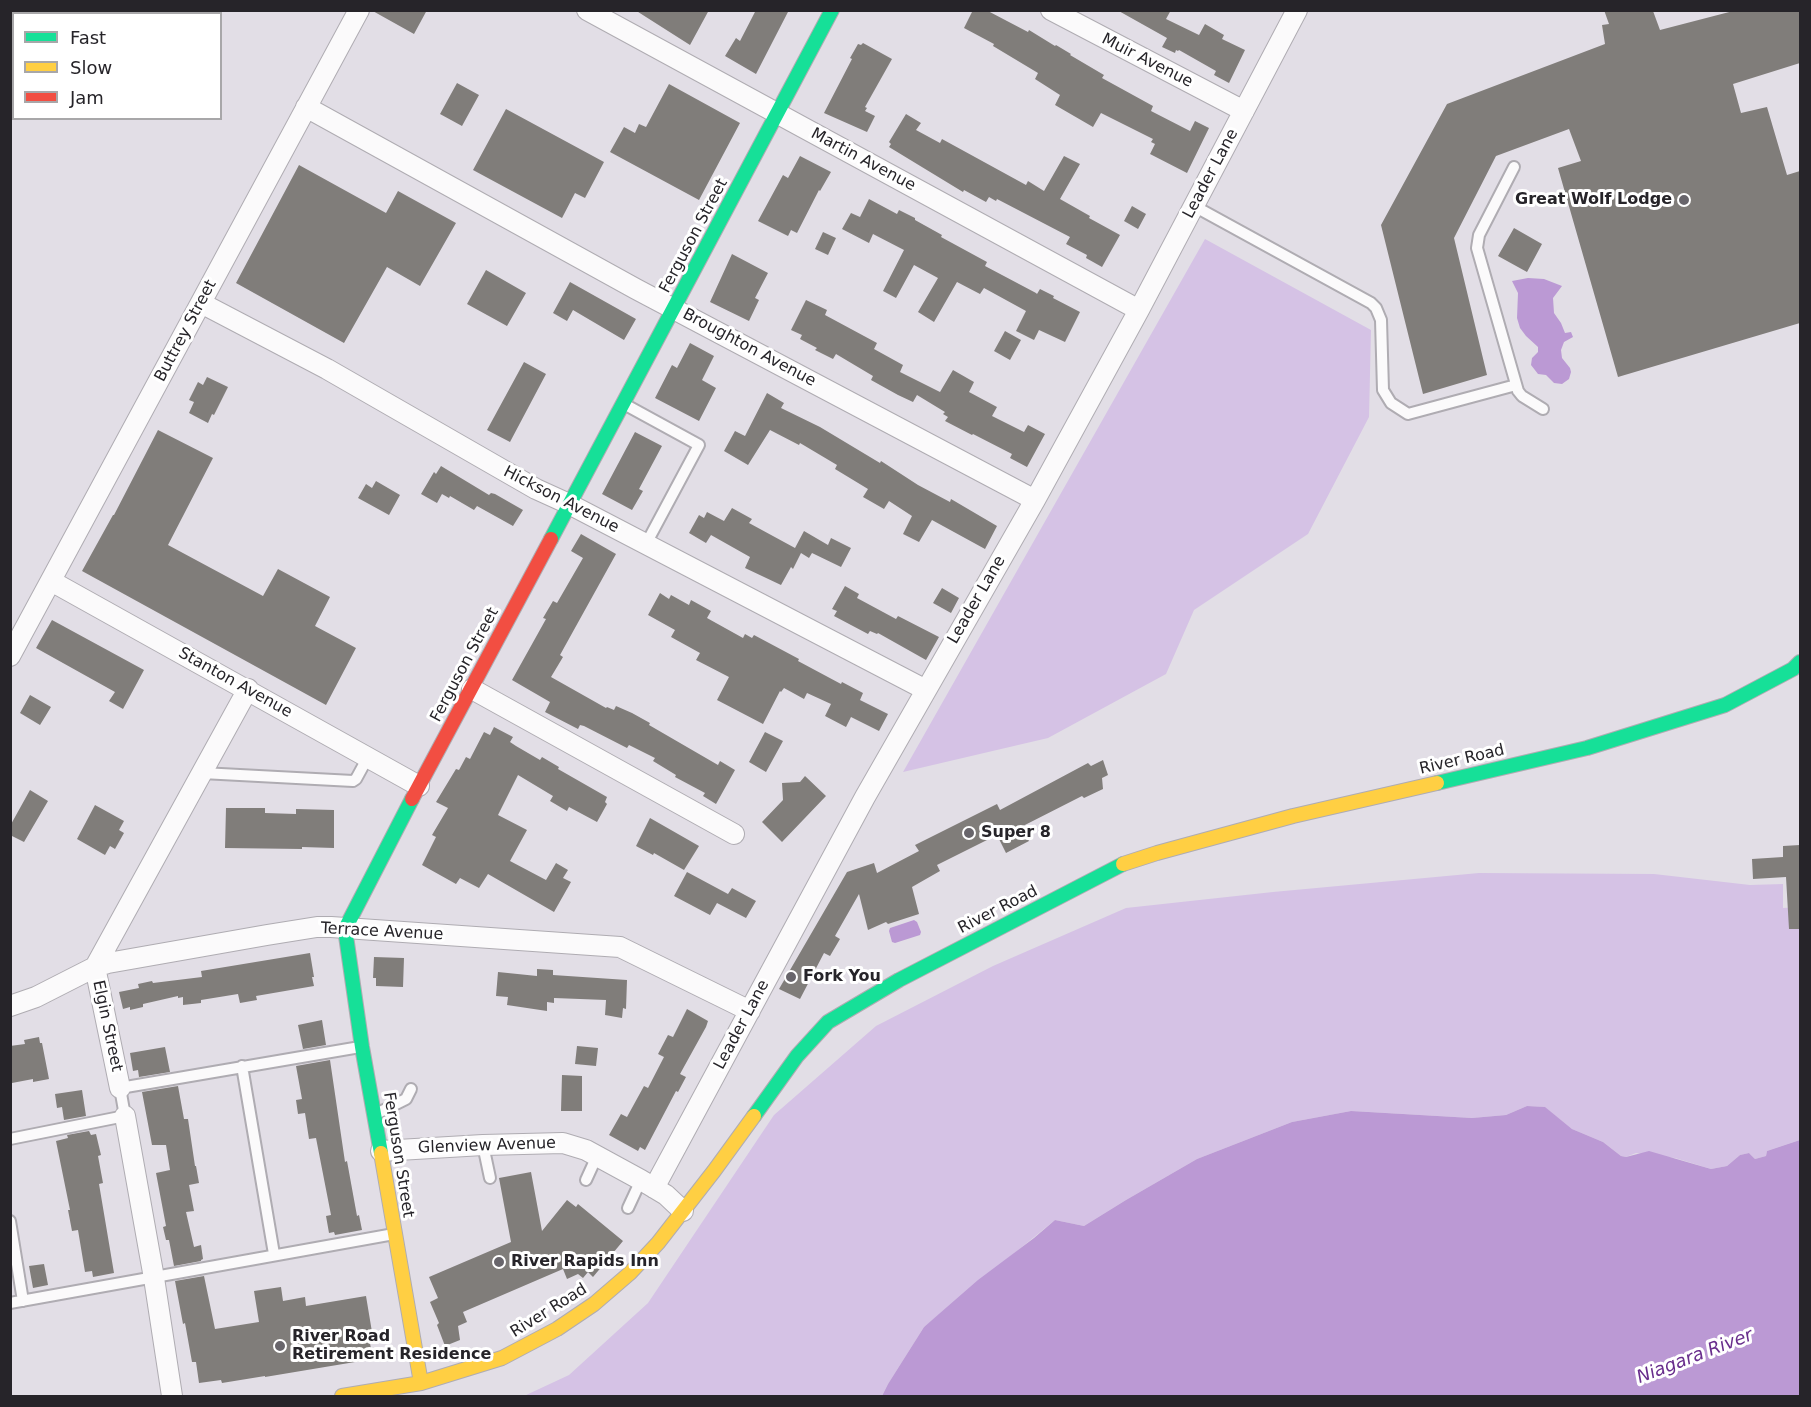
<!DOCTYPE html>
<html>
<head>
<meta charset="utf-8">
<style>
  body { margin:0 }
  #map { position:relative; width:1811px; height:1407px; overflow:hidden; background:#e2dee6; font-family:"DejaVu Sans",sans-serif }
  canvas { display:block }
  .frame { position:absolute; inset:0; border:12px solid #262429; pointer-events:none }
  .legend { position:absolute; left:12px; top:12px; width:210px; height:108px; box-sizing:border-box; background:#fff; border:2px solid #a8a7a9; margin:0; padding:8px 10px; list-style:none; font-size:18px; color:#262429 }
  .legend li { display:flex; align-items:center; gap:12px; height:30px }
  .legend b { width:30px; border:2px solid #a8a7a9 }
</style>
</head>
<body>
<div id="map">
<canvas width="1811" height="1407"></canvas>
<div class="frame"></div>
<ul class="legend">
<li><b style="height:8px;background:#16e098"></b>Fast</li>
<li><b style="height:8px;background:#ffcf43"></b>Slow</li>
<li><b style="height:8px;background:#f24e42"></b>Jam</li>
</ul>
</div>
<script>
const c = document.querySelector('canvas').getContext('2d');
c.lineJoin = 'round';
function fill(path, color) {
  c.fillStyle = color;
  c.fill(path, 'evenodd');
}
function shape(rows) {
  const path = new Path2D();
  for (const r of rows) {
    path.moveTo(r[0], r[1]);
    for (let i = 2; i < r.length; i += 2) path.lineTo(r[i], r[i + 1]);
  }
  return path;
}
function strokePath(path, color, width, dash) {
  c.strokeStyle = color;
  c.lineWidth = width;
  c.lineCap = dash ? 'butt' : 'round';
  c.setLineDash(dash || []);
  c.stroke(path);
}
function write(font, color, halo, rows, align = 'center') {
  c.font = font + ' "DejaVu Sans",sans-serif';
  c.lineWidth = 6;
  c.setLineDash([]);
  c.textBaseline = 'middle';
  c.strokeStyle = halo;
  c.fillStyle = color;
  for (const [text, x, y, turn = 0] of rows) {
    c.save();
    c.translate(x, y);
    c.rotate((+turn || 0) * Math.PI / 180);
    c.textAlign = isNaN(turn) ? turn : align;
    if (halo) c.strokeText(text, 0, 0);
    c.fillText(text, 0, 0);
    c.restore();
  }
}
const green = shape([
  [1205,239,1371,330,1369,417,1308,534,1194,610,1166,674,1048,738,903,772],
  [1479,873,1654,874,1750,885,1783,884,1783,908,1800,907,1800,1140,1767,1151,1766,1156,1755,1159,1749,1153,1740,1155,1727,1166,1711,1169,1675,1158,1636,1153,1626,1157,1621,1156,1603,1142,1572,1129,1544,1107,1527,1106,1506,1115,1472,1118,1351,1111,1292,1122,1197,1159,1126,1200,1084,1226,1055,1220,924,1327,888,1384,882,1396,524,1396,569,1375,648,1303,774,1115,876,1026,993,966,1126,908,1273,892]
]);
const water = shape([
  [1528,278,1544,279,1562,286,1553,298,1554,313,1561,323,1565,333,1571,332,1573,337,1564,342,1561,350,1562,358,1570,368,1571,372,1569,379,1562,384,1554,383,1546,375,1538,374,1531,365,1532,358,1538,352,1538,347,1526,336,1520,328,1517,318,1518,293,1512,281],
  [914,920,917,922,921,932,920,935,895,943,892,942,889,931,890,928],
  [1527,1106,1545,1107,1572,1129,1603,1142,1621,1156,1626,1157,1649,1151,1711,1169,1727,1166,1740,1155,1749,1153,1755,1159,1766,1156,1767,1151,1800,1140,1800,1396,882,1396,888,1384,924,1327,978,1280,1034,1238,1055,1220,1084,1226,1126,1200,1197,1159,1292,1122,1351,1111,1472,1118,1506,1115]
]);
const building = shape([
  [371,10,427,10,414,34],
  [635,10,709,10,690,45],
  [756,10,789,10,756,74,725,56,736,38,740,41],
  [973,10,986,10,1028,32,1029,30,1055,46,1056,45,1071,54,1070,55,1104,75,1102,78,1153,106,1151,111,1190,131,1195,121,1209,128,1187,173,1150,154,1155,144,1151,142,1153,139,1101,113,1093,127,1055,105,1060,95,1035,79,1038,73,993,46,994,44,964,28],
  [1117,10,1171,10,1166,19,1199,35,1205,24,1224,35,1222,39,1245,50,1229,83,1214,75,1216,71,1179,50,1178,51,1176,50,1175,53,1162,47,1167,38],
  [1604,10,1653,11,1660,30,1737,10,1800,10,1800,63,1733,84,1741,113,1767,107,1787,175,1800,171,1800,323,1618,377,1558,168,1581,161,1569,129,1496,156,1454,238,1487,375,1423,394,1381,225,1447,104,1605,44,1602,25,1609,24],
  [863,43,892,59,865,107,867,108,865,111,875,116,867,132,824,113,852,59,850,58,858,44,861,45],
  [457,83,479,95,462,126,440,114],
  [669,84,740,123,699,200,610,152,624,127,635,133,639,124,646,127],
  [506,109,604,162,585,198,575,193,562,218,473,170],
  [906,114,921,123,916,130,940,143,942,139,1026,185,1028,181,1044,191,1064,156,1080,164,1060,199,1090,216,1089,218,1120,235,1102,267,1086,258,1087,255,1066,244,1070,237,997,199,996,201,989,197,986,202,964,190,963,192,889,147,891,144,889,142],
  [800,156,831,172,820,191,819,190,797,233,791,230,788,236,758,221,783,175,788,178],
  [299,165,386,213,398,191,456,223,420,286,387,267,344,343,236,283],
  [869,199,897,214,899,210,915,218,915,220,942,235,941,237,987,262,985,266,1036,293,1037,294,1040,289,1054,296,1053,298,1080,312,1065,342,1039,330,1034,340,1016,331,1026,311,984,288,980,294,957,282,934,322,918,312,938,278,914,265,896,298,883,291,904,250,873,234,869,243,842,229,851,213,860,217],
  [1132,206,1146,214,1138,229,1124,221],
  [1514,228,1542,244,1527,272,1498,256],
  [823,232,836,238,828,255,815,249],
  [732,254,768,273,755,298,759,300,749,321,710,302],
  [486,270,526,293,507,326,467,304],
  [570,282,636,319,624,340,573,310,567,321,553,313],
  [806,300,827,310,825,315,877,343,874,349,903,365,900,372,940,392,953,370,974,382,969,392,997,407,992,416,1024,432,1028,425,1045,434,1027,467,1010,458,1012,454,973,434,972,435,945,421,948,417,943,414,945,412,917,395,913,402,898,395,871,380,873,376,836,354,833,359,815,350,817,348,800,339,802,335,791,330],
  [1005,331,1021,340,1010,360,994,351],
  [690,343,714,356,702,380,716,388,699,421,655,398,672,365,677,368],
  [524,362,546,374,510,442,487,430],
  [207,377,228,387,214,415,212,414,208,423,189,413,194,402,189,400,198,382,203,385],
  [767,393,784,403,781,408,820,427,880,463,881,461,918,485,950,502,951,499,997,526,985,549,932,520,919,542,903,534,912,516,889,501,884,509,863,497,868,489,835,469,837,465,800,443,799,445,770,430,748,465,724,451,735,431,745,436],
  [158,430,213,458,168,545,263,596,278,569,330,597,315,626,356,648,326,705,82,571,113,515,114,515],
  [635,432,662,446,639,489,643,491,632,510,602,494],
  [441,466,489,495,491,493,495,494,523,510,513,526,477,506,474,510,450,496,449,498,442,494,437,503,421,494,434,472,436,474],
  [376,481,400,495,389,515,358,498,366,484,372,488],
  [732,508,752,519,749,523,795,548,804,531,828,545,831,538,851,548,841,567,812,553,809,558,801,553,793,569,791,567,781,585,745,568,750,557,711,535,706,543,689,533,699,515,704,518,707,512,724,521],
  [581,534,616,554,560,655,563,657,551,677,606,708,607,707,614,710,616,706,632,713,650,723,649,725,718,765,720,761,735,770,716,804,703,796,705,793,675,777,676,775,653,761,655,758,629,745,627,748,584,726,580,725,578,729,545,712,550,702,512,680,546,619,543,618,553,601,557,603,583,558,571,551],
  [845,586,859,594,857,598,896,619,898,616,939,637,926,660,878,633,877,634,870,631,868,634,834,616,837,611,832,609],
  [942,588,959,598,951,613,933,603],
  [660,593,669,599,671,595,689,605,691,600,711,611,707,618,743,638,745,634,752,638,754,635,799,659,798,661,841,684,842,682,863,693,860,700,888,714,879,731,851,717,846,727,825,716,831,704,807,693,804,699,784,688,781,692,780,691,763,724,717,700,729,677,696,660,700,653,671,637,675,630,648,615],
  [52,620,144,670,123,709,109,701,115,692,36,648],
  [30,695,51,707,40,725,20,713],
  [494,727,513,737,510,742,516,746,540,760,542,757,559,767,558,769,607,797,605,802,607,804,597,822,569,807,567,811,550,801,553,796,518,775,498,815,527,830,510,861,546,880,556,863,568,870,563,878,571,882,554,912,488,874,479,888,460,878,456,884,422,865,436,837,432,835,448,808,436,802,456,769,459,770,466,757,470,759,484,732,490,735],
  [765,732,783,741,766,772,749,762],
  [1103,760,1108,775,1102,778,1103,789,1084,798,1082,796,1021,827,1029,841,1006,853,997,835,937,865,940,871,912,887,919,914,888,924,886,922,868,930,859,894,835,936,840,939,830,956,824,953,800,999,779,989,847,872,874,863,877,873,919,851,915,845,997,804,1000,810,1088,763,1091,766],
  [805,776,826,796,782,842,762,822,783,800,782,783,800,782],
  [30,790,48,801,24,842,10,835,10,826],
  [95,805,124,821,119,830,124,833,115,849,110,846,105,855,77,839],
  [226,808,265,808,265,813,296,814,296,809,334,810,334,848,302,847,302,849,225,848],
  [650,818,699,846,684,870,654,853,653,855,636,846],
  [1800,845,1800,929,1789,929,1786,877,1753,879,1752,859,1783,857,1783,846],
  [687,872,728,894,732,888,756,901,746,918,717,903,710,915,674,896],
  [310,953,314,977,312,977,314,986,256,996,257,1000,240,1003,238,994,201,1000,201,1003,183,1005,183,997,178,998,178,996,143,1004,143,1007,130,1010,130,1007,123,1009,119,992,139,988,138,984,152,981,153,983,202,977,201,971],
  [374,957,404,958,403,987,376,986,376,978,373,978],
  [537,969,553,970,553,975,627,980,626,1009,623,1008,622,1018,605,1015,606,1000,554,998,554,1003,547,1002,547,1011,507,1005,508,997,496,996,498,972,537,976],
  [687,1009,708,1021,706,1027,680,1074,686,1077,678,1092,676,1091,645,1150,640,1147,638,1151,609,1135,621,1114,627,1117,644,1086,648,1088,664,1057,658,1054,668,1035,673,1037],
  [322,1020,326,1045,303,1049,298,1025],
  [39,1037,40,1043,42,1043,49,1079,33,1082,33,1079,12,1083,10,1046,25,1044,24,1040],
  [577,1046,598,1048,596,1066,575,1064],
  [165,1047,170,1072,139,1077,138,1070,133,1071,130,1053],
  [330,1060,345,1162,347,1161,357,1216,359,1215,362,1230,335,1235,334,1232,329,1233,326,1216,331,1215,316,1138,309,1139,305,1113,298,1114,296,1100,302,1099,296,1066],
  [562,1075,582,1076,582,1111,561,1111],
  [178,1086,184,1119,188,1119,195,1166,196,1166,199,1183,189,1185,194,1211,186,1212,194,1247,201,1245,203,1259,201,1260,201,1261,174,1266,169,1240,166,1240,163,1227,166,1226,156,1173,170,1170,166,1145,152,1145,142,1092],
  [82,1090,86,1116,64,1120,62,1107,57,1108,55,1094],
  [89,1131,91,1135,96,1134,101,1155,98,1156,103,1183,99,1184,114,1273,93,1277,92,1271,85,1272,78,1230,72,1231,68,1210,70,1210,56,1141,68,1138,67,1135],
  [531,1172,542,1231,567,1200,576,1207,578,1204,623,1241,593,1277,588,1272,583,1278,578,1274,567,1279,563,1269,463,1312,467,1322,458,1326,460,1340,445,1346,437,1325,439,1323,430,1302,438,1298,429,1277,511,1242,499,1178],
  [44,1264,48,1285,33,1288,29,1266],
  [204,1276,215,1329,259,1322,254,1291,281,1287,283,1301,305,1297,306,1306,366,1296,372,1332,368,1333,373,1359,265,1377,265,1376,222,1383,221,1380,199,1383,196,1362,192,1362,185,1323,183,1324,175,1281]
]);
const lane = shape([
  [1514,167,1479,235,1477,248,1518,391,1522,396,1543,409],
  [1194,206,1371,303,1376,308,1381,320,1383,390,1391,403,1408,414,1516,385],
  [624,404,699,445,646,544],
  [202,773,353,781,356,779,368,757],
  [242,1066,274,1254],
  [376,1114,406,1099,411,1089],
  [10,1139,125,1116,120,1088,360,1047],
  [483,1145,490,1178],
  [586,1180,597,1156],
  [628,1208,641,1180],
  [10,1221,23,1301],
  [10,1303,394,1234]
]);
const street = shape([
  [587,10,1139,310],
  [1051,10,1244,111],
  [306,107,636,289,1035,500],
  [201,303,327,369,536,489,569,504,926,690],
  [51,581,419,786],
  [10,656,359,10],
  [472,689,734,834],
  [10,1006,36,997,95,967,108,963,267,935,317,927,331,927,620,947,750,1011],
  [120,1088,95,967,248,689],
  [125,1116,154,1278,172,1396],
  [381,1151,483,1145,563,1143,586,1150,641,1180,666,1195,683,1211],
  [654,1188,865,797,1035,500,1139,310,1297,10]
]);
const fast = shape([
  [551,539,832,10],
  [1437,783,1587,748,1725,705,1793,669,1800,662],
  [754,1116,797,1056,828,1022,899,980,1123,864],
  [381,1153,362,1047,345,929,412,799]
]);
const slow = shape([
  [1123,864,1157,853,1293,816,1437,783],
  [381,1153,421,1383],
  [342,1396,421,1383,502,1358,557,1329,594,1304,630,1273,658,1243,714,1171,754,1116]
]);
const jam = shape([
  [412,799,551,539]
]);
const markers = [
  [1684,200,6,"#68656b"],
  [969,833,6,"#68656b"],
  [791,977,6,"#68656b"],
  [499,1262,6,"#68656b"],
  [280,1346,6,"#68656b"]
];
const streetNames = [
  ["Muir Avenue",1147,61,27],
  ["Martin Avenue",863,160,28],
  ["Leader Lane",1211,174,-62],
  ["Ferguson Street",694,236,-62],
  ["Buttrey Street",186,331,-62],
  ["Broughton Avenue",749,348,28],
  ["Hickson Avenue",561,500,27],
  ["Leader Lane",977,600,-60],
  ["Ferguson Street",465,665,-62],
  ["Stanton Avenue",235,683,29],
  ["River Road",1462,760,-13],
  ["River Road",998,910,-27],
  ["Terrace Avenue",382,932,3],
  ["Leader Lane",742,1025,-62],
  ["Elgin Street",107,1026,78],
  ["Glenview Avenue",487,1146,-2],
  ["Ferguson Street",398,1155,81],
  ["River Road",549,1311,-32]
];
const poiNames = [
  ["Great Wolf Lodge",1672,200,"right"],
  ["Super 8",981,833],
  ["Fork You",803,977],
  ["River Rapids Inn",511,1262],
  ["River Road",292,1337],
  ["Retirement Residence",292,1355]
];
const waterNames = [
  ["Niagara River",1695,1357,-21]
];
fill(green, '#d5c2e5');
fill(water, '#bb99d4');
fill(building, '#807d7a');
strokePath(lane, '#afacb2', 14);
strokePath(street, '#afacb2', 22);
strokePath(fast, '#afacb2', 16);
strokePath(slow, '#afacb2', 16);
strokePath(jam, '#afacb2', 16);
strokePath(lane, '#fbfafb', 10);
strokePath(street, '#fbfafb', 20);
strokePath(fast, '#16e098', 14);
strokePath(slow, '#ffcf43', 14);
strokePath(jam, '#f24e42', 14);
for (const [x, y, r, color] of markers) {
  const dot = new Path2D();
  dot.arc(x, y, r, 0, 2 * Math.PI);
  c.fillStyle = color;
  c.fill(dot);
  strokePath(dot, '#fff', 2);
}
write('16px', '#262429', '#fff', streetNames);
write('bold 16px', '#262429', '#fff', poiNames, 'left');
write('italic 18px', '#682d8c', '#fff', waterNames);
</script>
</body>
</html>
